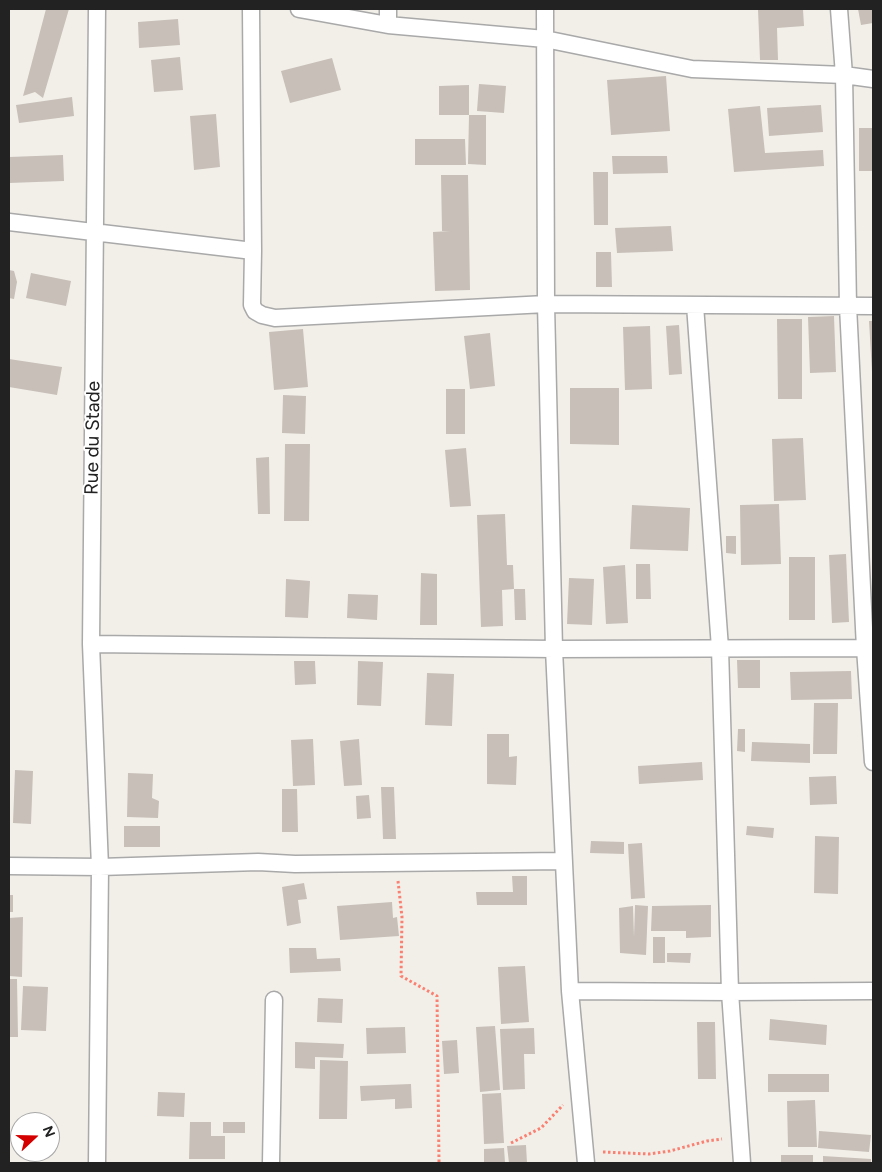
<!DOCTYPE html>
<html>
<head>
<meta charset="utf-8">
<style>
  body { margin:0 }
  #map { position:relative; width:882px; height:1172px; overflow:hidden; background:#f2efe9; font-family:Figtree,sans-serif }
  canvas { display:block }
  .frame { position:absolute; inset:0; border:10px solid #222; pointer-events:none }
  .north { position:absolute; left:10px; top:1112px; width:50px; height:50px; box-sizing:border-box; background:#fff; border:1px solid #a7a7a7; border-radius:50%; rotate:69deg; font-size:14px; font-weight:700; line-height:20px; text-align:center; color:#222 }
  .north::after { content:''; display:block; margin:auto; width:18px; height:22px; background:#d40000; clip-path:polygon(50% 0,100% 100%,50% 72%,0 100%) }
</style>
</head>
<body>
<div id="map">
<canvas width="882" height="1172"></canvas>
<div class="frame"></div>
<div class="north">N</div>
</div>
<script>
const c = document.querySelector('canvas').getContext('2d');
c.lineJoin = 'round';
function fill(path, color) {
  c.fillStyle = color;
  c.fill(path, 'evenodd');
}
function shape(rows) {
  const path = new Path2D();
  for (const r of rows) {
    path.moveTo(r[0], r[1]);
    for (let i = 2; i < r.length; i += 2) path.lineTo(r[i], r[i + 1]);
  }
  return path;
}
function strokePath(path, color, width, dash) {
  c.strokeStyle = color;
  c.lineWidth = width;
  c.lineCap = dash ? 'butt' : 'round';
  c.setLineDash(dash || []);
  c.stroke(path);
}
function write(font, color, halo, rows, align = 'center') {
  c.font = font + ' Figtree,sans-serif';
  c.lineWidth = 4;
  c.setLineDash([]);
  c.textBaseline = 'middle';
  c.strokeStyle = halo;
  c.fillStyle = color;
  for (const [text, x, y, turn = 0] of rows) {
    c.save();
    c.translate(x, y);
    c.rotate((+turn || 0) * Math.PI / 180);
    c.textAlign = isNaN(turn) ? turn : align;
    if (halo) c.strokeText(text, 0, 0);
    c.fillText(text, 0, 0);
    c.restore();
  }
}
const building = shape([
  [46,9,69,9,43,98,35,92,23,96],
  [758,9,803,9,804,26,777,28,778,60,760,60],
  [858,9,873,9,873,23,861,25],
  [178,19,180,45,139,48,138,22],
  [180,57,183,90,154,92,151,60],
  [332,58,341,90,290,103,281,71],
  [666,76,670,131,611,135,607,80],
  [479,84,506,86,504,113,477,111],
  [469,85,469,115,486,115,486,165,468,164,469,115,439,115,439,86],
  [72,97,74,116,19,123,16,105],
  [821,105,823,132,769,136,767,108],
  [760,106,765,153,823,150,824,166,734,172,728,109],
  [216,114,220,167,194,170,190,116],
  [859,128,873,128,873,171,859,171],
  [415,139,465,139,466,165,415,165],
  [63,155,64,181,9,183,9,157],
  [612,156,667,156,668,173,613,174],
  [593,172,608,172,608,225,594,225],
  [441,175,468,175,470,290,435,291,433,232,450,231,442,231],
  [671,226,673,251,617,253,615,228],
  [596,252,611,252,612,287,596,287],
  [9,270,14,271,17,282,14,299,9,298],
  [31,273,71,281,66,306,26,298],
  [834,316,836,372,810,373,808,317],
  [777,319,802,319,802,399,778,399],
  [869,321,873,321,873,372,872,372],
  [679,325,682,374,669,375,666,326],
  [650,326,652,389,625,390,623,327],
  [303,329,308,387,274,390,269,332],
  [490,333,495,386,470,389,464,336],
  [9,359,62,367,57,395,9,387],
  [570,388,619,388,619,445,570,444],
  [446,389,465,389,465,434,446,434],
  [283,395,306,396,305,434,282,433],
  [803,438,806,500,774,501,772,439],
  [285,444,310,444,309,521,284,521],
  [466,448,471,506,450,507,445,450],
  [269,457,270,514,258,514,256,458],
  [779,504,781,564,741,565,740,505],
  [632,505,690,508,688,551,630,549],
  [505,514,507,565,513,565,514,589,502,590,503,626,481,627,477,515],
  [726,536,736,536,736,554,726,553],
  [846,554,849,622,832,623,829,555],
  [789,557,815,557,815,620,789,620],
  [636,564,650,564,651,599,636,599],
  [625,565,628,623,606,624,603,567],
  [421,573,437,574,437,625,420,625],
  [569,578,594,579,592,625,567,624],
  [286,579,310,581,308,618,285,617],
  [514,589,525,589,526,620,515,620],
  [348,594,378,595,377,620,347,618],
  [737,660,760,660,760,688,738,688],
  [294,661,315,661,316,684,295,685],
  [358,661,383,662,381,706,357,705],
  [851,671,852,699,791,700,790,672],
  [427,673,454,674,452,726,425,725],
  [814,703,838,703,837,754,813,754],
  [738,729,745,729,745,752,737,751],
  [487,734,509,734,509,757,517,756,516,785,487,784],
  [313,739,315,785,293,786,291,740],
  [359,739,362,785,344,786,340,741],
  [752,742,810,744,810,763,751,761],
  [702,762,703,780,639,784,638,766],
  [15,770,33,771,31,824,13,823],
  [128,773,153,774,152,798,159,801,158,818,127,817],
  [836,776,837,804,810,805,809,777],
  [381,787,394,787,396,839,383,839],
  [282,789,297,789,298,832,282,832],
  [369,795,371,818,357,819,356,796],
  [124,826,160,826,160,847,124,847],
  [747,826,774,828,773,838,746,835],
  [815,836,839,837,838,894,814,893],
  [591,841,624,842,624,854,590,853],
  [642,843,645,898,631,899,628,844],
  [512,876,527,876,527,905,477,905,476,892,513,892],
  [304,883,307,899,298,900,301,923,287,926,282,887],
  [9,895,13,895,13,912,9,912],
  [392,902,393,918,397,917,399,936,340,940,337,906],
  [635,905,648,906,646,955,620,953,619,908,633,906,634,937],
  [711,905,711,937,686,938,686,931,651,931,652,906],
  [23,917,22,977,9,976,9,918],
  [653,937,665,937,665,963,653,963],
  [289,948,316,948,317,959,340,958,341,971,290,973],
  [667,953,691,953,690,963,667,962],
  [525,966,529,1022,501,1024,498,967],
  [9,979,17,979,18,1037,9,1037],
  [23,986,48,987,46,1031,21,1030],
  [318,998,343,999,342,1023,317,1022],
  [770,1019,827,1025,826,1045,769,1040],
  [697,1022,715,1022,716,1079,698,1079],
  [495,1026,500,1090,480,1092,476,1027],
  [405,1027,406,1053,367,1054,366,1028],
  [534,1028,535,1054,524,1054,525,1089,503,1090,500,1029],
  [457,1040,459,1073,444,1074,442,1041],
  [295,1042,344,1044,343,1058,315,1057,315,1069,295,1068],
  [320,1060,348,1061,347,1119,319,1119],
  [768,1074,829,1074,829,1092,768,1092],
  [411,1084,412,1108,395,1109,395,1099,361,1101,360,1086],
  [158,1092,185,1093,184,1117,157,1116],
  [501,1093,504,1143,484,1144,482,1094],
  [815,1100,817,1147,788,1147,787,1101],
  [190,1122,211,1122,211,1136,225,1136,225,1159,189,1159],
  [223,1122,245,1122,245,1133,223,1133],
  [819,1131,871,1135,869,1152,818,1148],
  [526,1145,527,1163,509,1163,507,1146],
  [504,1148,505,1163,484,1163,484,1149],
  [781,1155,813,1155,813,1163,781,1163],
  [823,1156,871,1159,871,1163,823,1163]
]);
const path = shape([
  [398,881,402,917,401,976,437,996,439,1163],
  [511,1143,541,1128,563,1105],
  [603,1152,649,1154,670,1151,707,1141,722,1139]
]);
const street = shape([
  [97,9,91,644,100,867,97,1163],
  [251,9,253,251,252,305,255,311,262,315,275,318,546,304,873,306],
  [299,9,388,25,545,39,692,69,844,75,873,79],
  [545,9,546,304,554,649,865,648],
  [839,9,844,75,848,306,865,648,873,762],
  [388,25,388,9],
  [9,222,253,251],
  [695,305,720,648,730,992,742,1163],
  [91,644,554,649,570,991,586,1163],
  [9,866,100,867,258,862,295,864,564,861],
  [570,991,730,992,873,991],
  [271,1163,274,1000]
]);
const streetNames = [
  ["Rue du Stade",93,438,-89]
];
fill(building, '#c7bfb8');
strokePath(street, '#a9a9a9', 19);
strokePath(path, '#fa8072', 3, [2.5, 2.5]);
strokePath(street, '#fff', 16);
write('19px', '#222', '#fff', streetNames);
</script>
</body>
</html>
